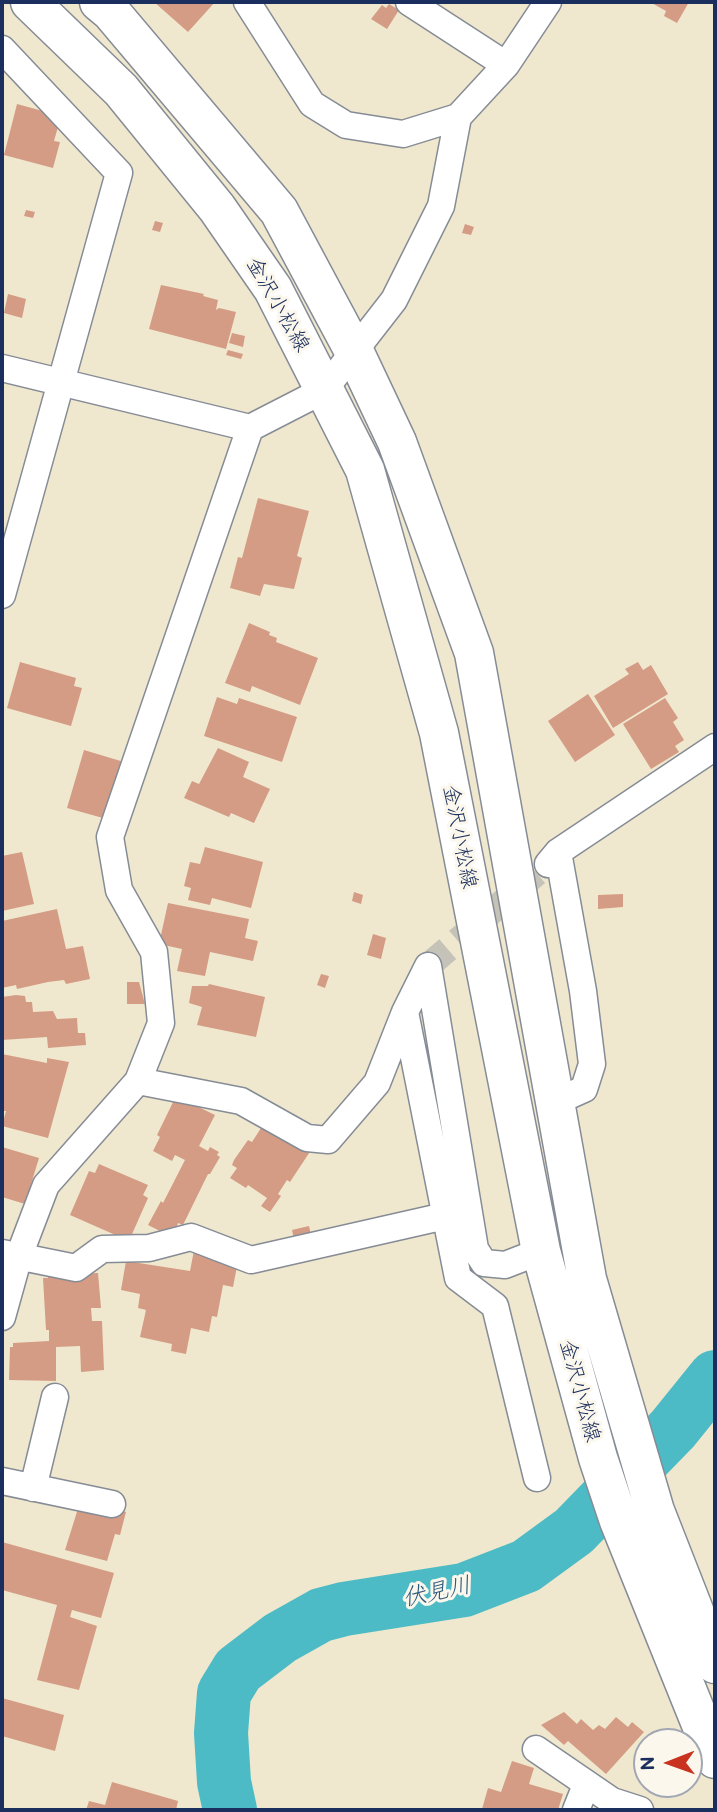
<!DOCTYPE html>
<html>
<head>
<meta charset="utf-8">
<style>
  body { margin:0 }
  #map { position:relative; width:717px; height:1812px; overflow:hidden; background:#f0e8ce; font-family:"Balsamiq Sans",sans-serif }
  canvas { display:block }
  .frame { position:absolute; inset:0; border:4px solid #1b2f5e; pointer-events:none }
  .north { position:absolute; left:633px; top:1728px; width:70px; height:70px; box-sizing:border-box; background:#fbf7ec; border:2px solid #a1a7b3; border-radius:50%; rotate:269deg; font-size:19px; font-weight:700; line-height:28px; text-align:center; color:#1b2f5e }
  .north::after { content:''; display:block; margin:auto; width:24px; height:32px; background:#c8321e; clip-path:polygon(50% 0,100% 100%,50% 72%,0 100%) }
</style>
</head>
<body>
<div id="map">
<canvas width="717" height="1812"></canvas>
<div class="frame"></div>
<div class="north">N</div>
</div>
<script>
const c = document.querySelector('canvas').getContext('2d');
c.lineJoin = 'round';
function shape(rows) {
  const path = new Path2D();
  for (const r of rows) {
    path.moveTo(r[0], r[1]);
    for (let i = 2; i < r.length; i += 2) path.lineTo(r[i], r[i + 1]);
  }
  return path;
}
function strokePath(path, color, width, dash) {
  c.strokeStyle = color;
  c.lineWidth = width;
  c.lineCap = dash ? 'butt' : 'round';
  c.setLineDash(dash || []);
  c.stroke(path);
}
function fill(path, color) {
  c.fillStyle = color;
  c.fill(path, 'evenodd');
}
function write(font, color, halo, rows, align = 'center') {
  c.font = font + ' "Balsamiq Sans","Klee One",sans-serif';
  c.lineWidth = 6;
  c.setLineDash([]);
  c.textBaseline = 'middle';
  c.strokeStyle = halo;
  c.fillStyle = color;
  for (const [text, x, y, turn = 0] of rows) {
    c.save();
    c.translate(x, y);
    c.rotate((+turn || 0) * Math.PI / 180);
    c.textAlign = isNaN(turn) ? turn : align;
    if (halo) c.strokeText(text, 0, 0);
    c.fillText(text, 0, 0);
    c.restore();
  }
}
const river = shape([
  [230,1810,224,1782,221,1733,224,1693,238,1670,280,1638,321,1615,344,1609,464,1590,526,1566,574,1531,673,1429,715,1377]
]);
const building = shape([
  [154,2,215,2,188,32],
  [650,2,689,2,677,23,664,16,666,11],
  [389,4,399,10,387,29,371,19,382,5,386,8],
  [17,104,61,116,54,141,60,142,53,168,4,155],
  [26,210,35,212,33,218,24,216],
  [155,221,163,223,160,232,152,230],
  [465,224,474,227,471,235,462,233],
  [161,285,204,294,203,296,218,300,216,310,219,308,236,312,226,349,149,329],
  [8,294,26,299,22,318,4,313],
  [232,333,245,336,243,347,229,343],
  [228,350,243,354,241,359,226,355],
  [258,498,309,511,297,556,302,558,294,589,264,584,260,596,230,588,238,557,242,558],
  [249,623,270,632,269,635,277,638,276,642,318,658,300,705,252,686,250,692,225,683],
  [20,662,76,678,74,686,82,688,71,726,7,708],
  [638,662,643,670,651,665,668,694,613,728,594,696,629,674,625,669],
  [588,694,615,735,575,762,548,721],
  [217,697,237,704,239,698,297,717,282,762,204,736],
  [665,698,678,718,673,722,684,740,675,746,679,752,651,769,623,724],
  [218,748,249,762,243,777,270,789,254,823,231,813,229,817,184,798,192,781,199,784],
  [84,750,124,762,120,778,116,777,103,818,67,808],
  [205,847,263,862,251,908,212,898,210,905,188,900,191,888,184,886,190,862,200,864],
  [22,852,34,904,2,911,2,856],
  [354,892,363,895,361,904,352,901],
  [623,894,623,907,598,909,598,895],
  [168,903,249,919,245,938,258,941,253,961,210,952,205,976,177,971,182,949,159,944],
  [57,909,66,949,83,946,90,979,66,984,64,980,48,982,17,989,16,985,2,988,2,921],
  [373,934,386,938,381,959,367,955],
  [321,974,329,976,325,988,317,985],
  [127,982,139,982,145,1004,127,1004],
  [209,984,265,997,256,1037,197,1025,202,1007,189,1003,192,986,208,986],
  [16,995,25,996,26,1002,32,1002,33,1012,53,1011,57,1019,77,1018,78,1033,85,1033,86,1045,48,1048,47,1037,2,1040,2,997],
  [2,1054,47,1063,47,1058,69,1062,48,1138,2,1126,6,1111,2,1111],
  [176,1096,215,1115,199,1146,208,1151,210,1147,219,1152,217,1155,220,1157,210,1174,208,1174,183,1225,178,1223,177,1226,160,1231,148,1225,161,1201,163,1203,185,1160,175,1155,172,1161,153,1151,160,1137,157,1135],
  [270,1114,315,1144,290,1182,287,1180,278,1194,281,1196,270,1212,261,1206,267,1198,248,1185,246,1188,230,1178,237,1168,232,1165,234,1160,248,1140,252,1142],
  [2,1147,39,1158,25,1204,2,1197],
  [99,1164,148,1185,143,1195,148,1198,129,1241,70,1215,89,1171,95,1173],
  [309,1226,312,1239,295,1244,292,1230],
  [196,1240,239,1256,233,1287,223,1285,217,1317,212,1316,209,1332,191,1328,186,1354,171,1351,172,1344,140,1337,146,1310,138,1308,140,1294,121,1290,126,1261,190,1271],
  [48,1270,72,1274,98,1273,101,1308,91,1308,92,1321,102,1321,104,1370,81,1372,80,1346,56,1347,56,1381,9,1380,10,1347,13,1347,13,1343,49,1341,49,1330,46,1330,43,1278,48,1278],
  [81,1499,126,1512,120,1535,115,1534,107,1561,65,1550],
  [2,1542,114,1573,101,1618,72,1610,70,1617,97,1626,79,1690,37,1680,57,1605,2,1590],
  [2,1698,64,1715,55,1751,2,1736],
  [564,1712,577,1724,581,1719,593,1730,599,1725,605,1729,616,1717,628,1727,632,1722,644,1732,606,1774,568,1741,564,1745,541,1725],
  [512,1761,534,1768,529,1784,563,1794,558,1810,482,1809,488,1788,501,1792],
  [112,1782,178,1801,176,1810,86,1810,89,1801,105,1805]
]);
const streetTunnel = shape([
  [428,966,546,865]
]);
const street = shape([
  [247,2,312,104,346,125,403,134,458,117,506,65,548,2],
  [409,2,506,65],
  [2,49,119,173,2,595],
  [2,368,250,428],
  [548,864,558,852,715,747],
  [428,966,405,1012,377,1083,328,1140,307,1138,241,1101,138,1081,161,1023,154,952,119,890,110,837,250,428,324,390,394,300,441,206,458,117],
  [428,966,475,1249,484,1263,505,1265,541,1251],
  [405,1012,458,1278,495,1306,537,1478],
  [555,1102,584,1089,592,1064,583,991,558,852],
  [2,1253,76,1268,102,1249,149,1248,191,1237,251,1260,445,1216],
  [2,1317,19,1256,46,1185,138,1081],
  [2,1481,112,1504],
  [33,1488,55,1397],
  [536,1749,612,1801,640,1810],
  [576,1810,586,1785]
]);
const primary = shape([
  [30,2,121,90,217,208,273,289,365,470,439,733,541,1251,598,1458,619,1521,715,1759],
  [99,2,111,12,279,211,355,353,397,442,474,653,587,1279,655,1511,715,1664]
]);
const streetNames = [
  ["金沢小松線",277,305,60],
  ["金沢小松線",459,837,79],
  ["金沢小松線",579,1391,75]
];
const waterNames = [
  ["伏見川",437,1593,-12]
];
strokePath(river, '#4dbbc5', 54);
fill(building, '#d49c85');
strokePath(streetTunnel, '#c5c3b8', 26, [26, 13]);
strokePath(street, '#868c96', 29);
strokePath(primary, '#868c96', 41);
strokePath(street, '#fff', 26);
strokePath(primary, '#fff', 38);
write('21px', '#1b2f5e', '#fbf7ec', streetNames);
write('italic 23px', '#2a597d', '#fbf7ec', waterNames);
</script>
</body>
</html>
